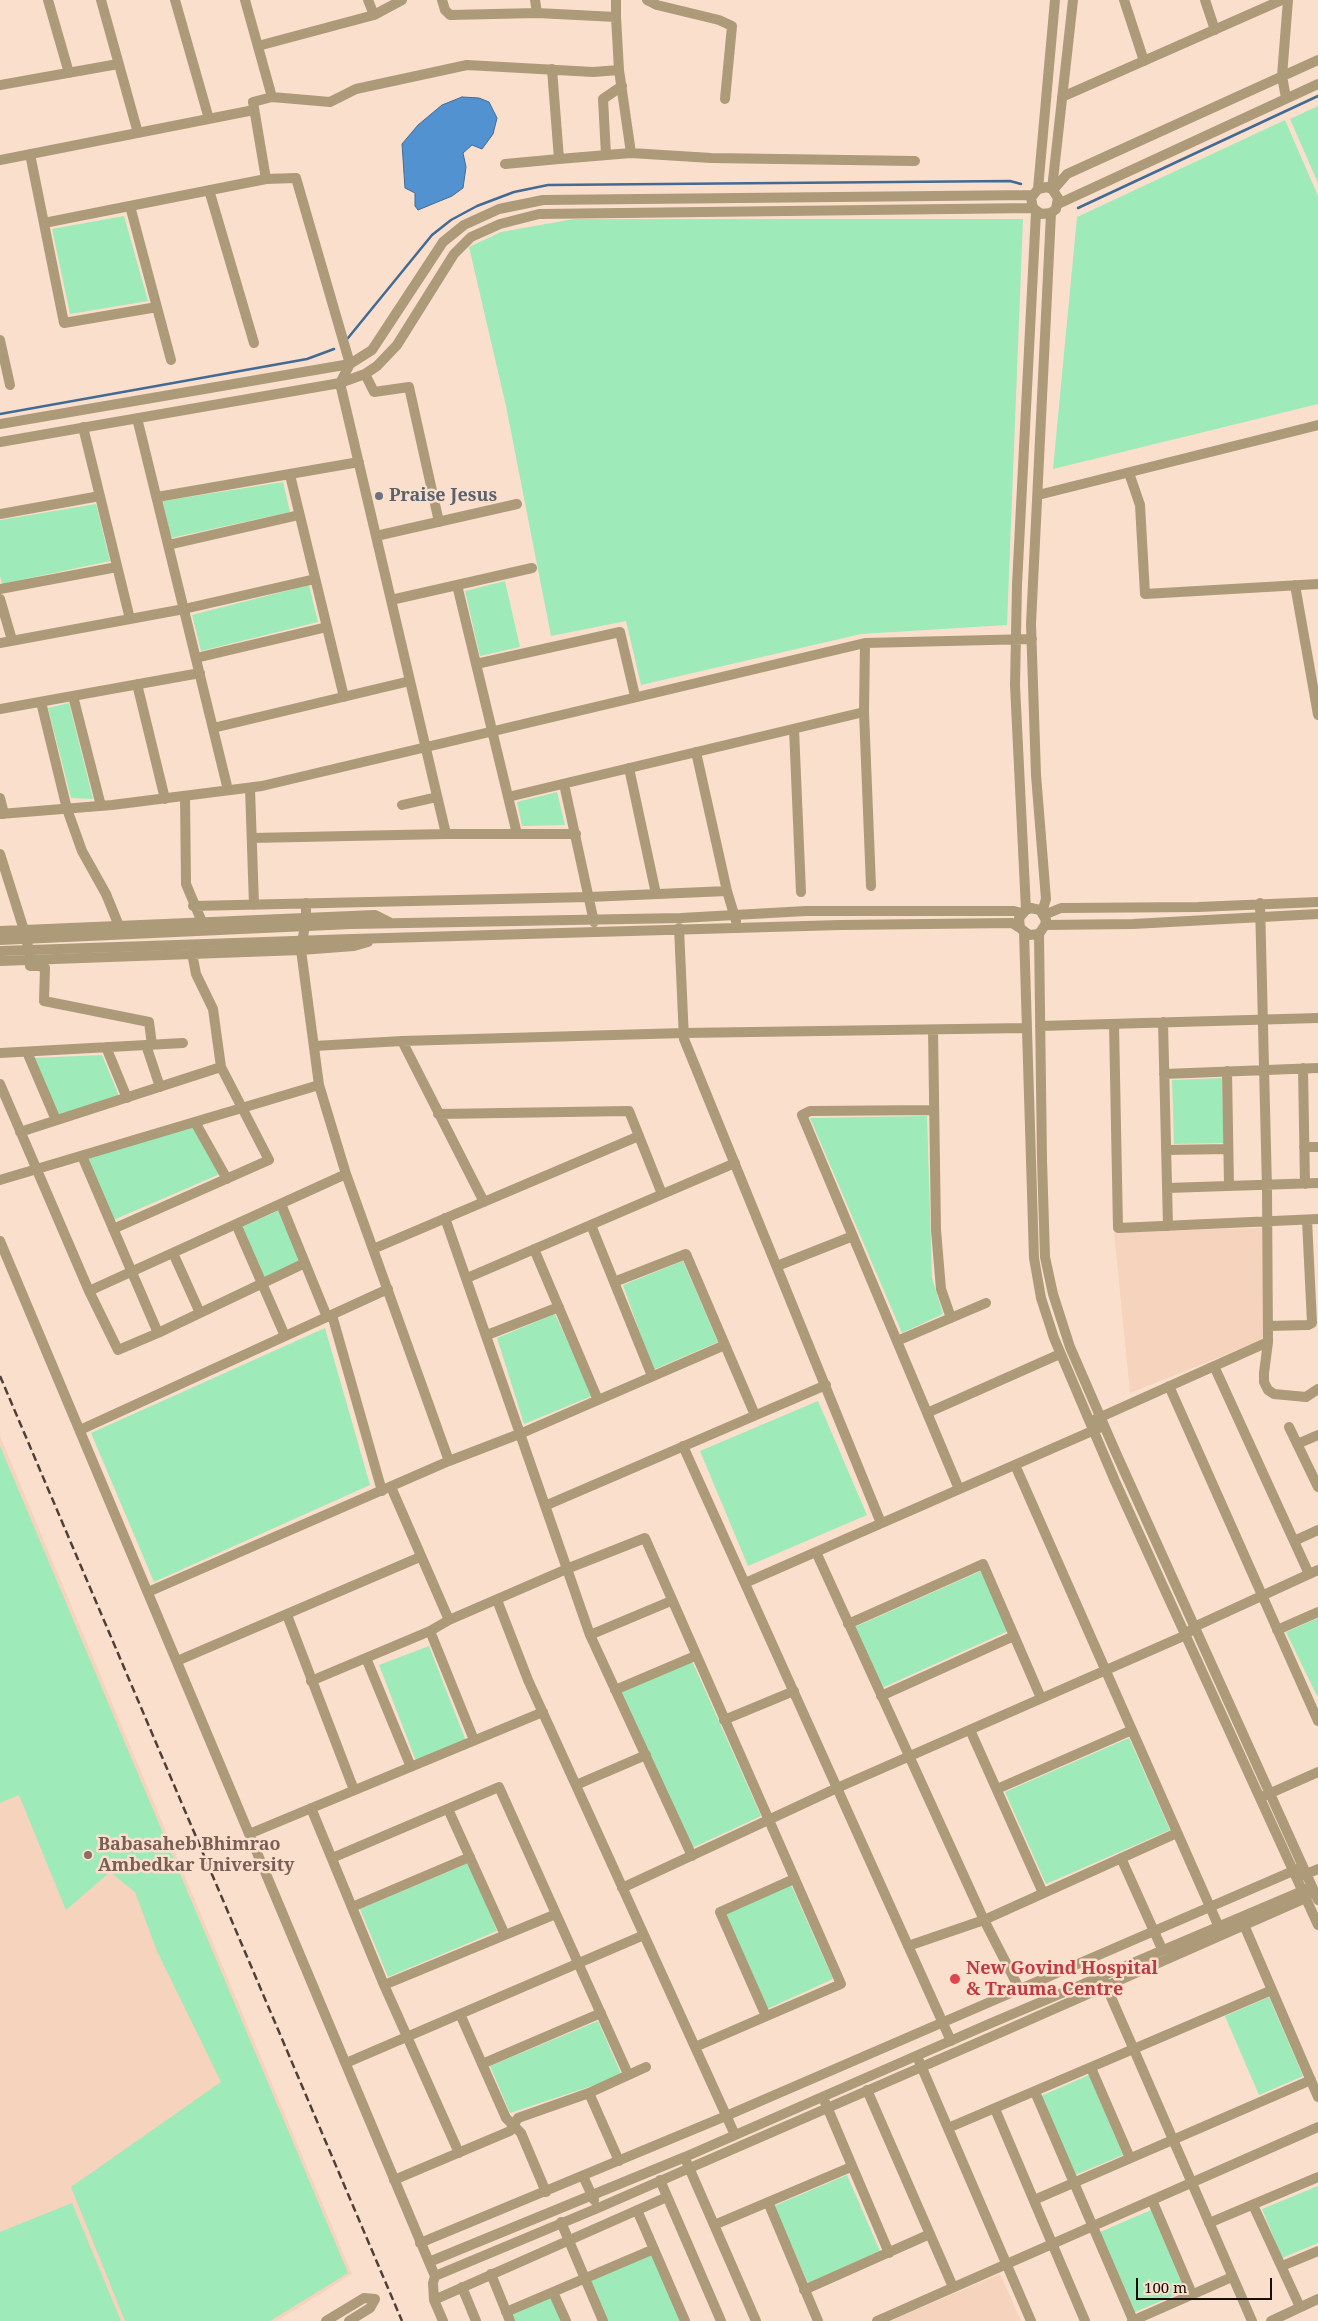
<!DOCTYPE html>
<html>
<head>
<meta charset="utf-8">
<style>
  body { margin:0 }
  #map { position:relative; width:1318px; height:2321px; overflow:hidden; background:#fbdfcd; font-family:"Noto Serif",serif }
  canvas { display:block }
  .scale { position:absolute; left:1136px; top:2278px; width:136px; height:22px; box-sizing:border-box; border:2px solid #170e08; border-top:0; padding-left:6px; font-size:15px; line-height:18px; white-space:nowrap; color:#170e08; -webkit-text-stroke:4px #fbdfcd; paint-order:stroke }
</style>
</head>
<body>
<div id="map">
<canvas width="1318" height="2321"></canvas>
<div class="scale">100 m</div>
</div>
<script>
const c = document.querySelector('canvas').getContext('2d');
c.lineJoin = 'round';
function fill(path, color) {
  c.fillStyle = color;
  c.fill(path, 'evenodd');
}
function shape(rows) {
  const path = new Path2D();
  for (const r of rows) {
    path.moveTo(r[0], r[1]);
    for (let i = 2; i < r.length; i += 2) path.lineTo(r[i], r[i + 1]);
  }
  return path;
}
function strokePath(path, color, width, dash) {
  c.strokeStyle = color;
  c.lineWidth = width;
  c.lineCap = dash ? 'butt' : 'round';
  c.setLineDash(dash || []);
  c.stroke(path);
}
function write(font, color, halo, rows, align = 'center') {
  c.font = font + ' "Noto Serif",serif';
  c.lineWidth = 5;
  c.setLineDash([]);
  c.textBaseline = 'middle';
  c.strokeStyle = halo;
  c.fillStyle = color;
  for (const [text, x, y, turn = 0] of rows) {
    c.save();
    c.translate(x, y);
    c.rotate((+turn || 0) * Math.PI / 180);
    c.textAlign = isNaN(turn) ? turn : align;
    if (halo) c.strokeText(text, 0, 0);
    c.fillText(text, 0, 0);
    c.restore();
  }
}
const built = shape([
  [1264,1228,1265,1339,1130,1393,1114,1232],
  [0,1436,352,2274,277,2321,0,2321],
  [1000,2274,1021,2321,890,2321]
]);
const green = shape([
  [1318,106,1318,183,1290,119],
  [1285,120,1318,196,1318,404,1053,469,1077,217],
  [124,216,148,301,70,314,52,229],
  [574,219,1023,219,1007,625,861,634,641,685,626,621,551,636,506,406,469,247,501,232],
  [283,482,290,512,171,538,163,501],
  [96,504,110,561,2,584,0,576,0,520],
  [505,581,520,647,480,656,465,591],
  [309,585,318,622,201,651,192,615],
  [69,703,93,799,71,798,48,708],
  [557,792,565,825,522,826,517,802],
  [102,1055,119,1096,58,1115,33,1058],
  [1222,1078,1224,1143,1174,1144,1172,1080],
  [927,1116,932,1278,943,1314,902,1333,810,1118],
  [193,1127,220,1174,111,1221,84,1159],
  [280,1210,304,1267,263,1285,239,1228],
  [683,1261,718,1342,653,1370,623,1285],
  [555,1314,592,1396,524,1424,497,1338],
  [325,1328,370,1485,154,1582,91,1433],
  [818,1401,867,1515,748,1566,700,1451],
  [0,1446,348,2273,270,2321,125,2321,71,2187,221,2082,157,1951,135,1892,110,1872,66,1910,19,1795,0,1803],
  [981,1571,1008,1631,882,1688,855,1627],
  [1318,1618,1318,1695,1317,1696,1286,1632],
  [429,1646,466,1741,416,1761,379,1665],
  [692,1661,761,1816,692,1848,622,1692],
  [1129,1738,1170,1830,1046,1884,1005,1792],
  [469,1863,497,1931,388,1977,360,1909],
  [791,1885,833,1979,767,2009,725,1914],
  [1269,1997,1303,2076,1259,2095,1225,2016],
  [598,2021,622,2076,510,2113,490,2066],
  [1089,2075,1123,2155,1075,2175,1041,2096],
  [847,2175,880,2251,808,2283,774,2206],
  [1318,2186,1318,2243,1282,2258,1262,2209],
  [72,2203,121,2321,0,2321,0,2232],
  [1151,2210,1185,2291,1135,2312,1100,2232],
  [653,2253,682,2321,608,2321,591,2280],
  [552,2297,562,2321,514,2321,511,2315]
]);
const water = shape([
  [462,97,479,98,489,102,497,118,493,134,482,149,472,145,463,153,466,167,463,188,452,196,418,210,415,206,415,193,405,188,402,144,418,125,442,105,462,97]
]);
const stream = shape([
  [1078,208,1318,96],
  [348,338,432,235,451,220,477,206,514,192,548,185,1010,181,1021,184],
  [0,414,307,359,334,349]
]);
const minor = shape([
  [48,0,69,73],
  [101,0,138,133],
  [175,0,209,119],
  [245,0,272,97,253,102,266,179,296,178,350,364,340,383,446,834],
  [368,0,374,15],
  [442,0,445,10,450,15,537,13,616,17,619,70,631,153],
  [535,0,537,13],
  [647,0,657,5,719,20,732,26,725,99],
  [1124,0,1144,61],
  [1205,0,1215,30],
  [616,17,616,0],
  [258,46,374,15,402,0],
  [0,85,118,64],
  [272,97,330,102,356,89,467,65,593,72,619,70],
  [1062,97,1282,0],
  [1286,98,1282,76,1288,0],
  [30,154,64,323,157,307],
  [606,155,603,99,622,86],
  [559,159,631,153,711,158,915,161],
  [0,160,254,110],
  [505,164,559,159,552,69],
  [1038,189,1055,0],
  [1052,189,1073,0],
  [209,190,254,343],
  [1053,190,1067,174,1318,60],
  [1058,204,1318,84],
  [130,206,171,360],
  [44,223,266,179],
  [0,340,10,385],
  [365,374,374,392,409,387,439,522],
  [137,418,228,790],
  [0,424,350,364,372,350,443,242,464,225,499,209,543,200,1033,195],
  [83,427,130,619],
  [0,442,340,383,365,374,377,366,397,345,454,254,471,237,500,224,539,214,1033,208],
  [1129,473,1140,505,1145,594,1318,584],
  [290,475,344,697],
  [1038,495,1318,425],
  [157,497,359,462],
  [0,514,100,496],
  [376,536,517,504],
  [168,545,299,515],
  [457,585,517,834],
  [1295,585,1318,715],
  [0,589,117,567],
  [0,599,12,640],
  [391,600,532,568],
  [0,643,184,609,315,579],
  [865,643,864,712,871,886],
  [196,658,327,627],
  [476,664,620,632,635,696],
  [137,684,165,799],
  [73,696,101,806],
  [41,702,67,809,82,851,106,894,119,926],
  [0,709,200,673],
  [213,728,410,681],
  [794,729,801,892],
  [696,752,727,891,736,921],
  [629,768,656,894],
  [564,784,594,922],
  [250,788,254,905],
  [185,796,186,884,202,922],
  [508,797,864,712],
  [0,798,4,814],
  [402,805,437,797],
  [0,814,112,805,262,786,865,643,1032,639],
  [252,838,446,834,576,834],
  [0,854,24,930,31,959],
  [306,903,306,918,301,950,319,1085,346,1174,449,1461,522,1433,725,1345],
  [193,906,589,897,727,891],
  [1026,910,1015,685,1017,585,1036,212],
  [1042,912,1046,899,1036,775,1031,624,1051,213,1056,209,1058,198,1052,189,1047,187,1038,189,1031,198,1033,208,1041,214,1051,213],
  [1044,915,1061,908,1198,907,1318,902],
  [351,924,681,918,806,911,1014,911,1022,913],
  [1045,925,1133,924,1318,914],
  [679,928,684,1039,881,1523],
  [0,931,375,915,389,922],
  [1024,932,1034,1258,1041,1298,1054,1338,1115,1481,1318,1925],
  [1039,934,1029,935,1020,928,1019,918,1026,910,1031,908,1040,910,1046,920,1045,925,1039,934,1042,1160,1045,1257,1053,1294,1070,1347,1116,1453,1318,1900],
  [352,939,840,925,1012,923,1020,928],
  [192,953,196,974,213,1009,221,1067],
  [0,961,301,950,354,946,368,942],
  [30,966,39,966,45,968,44,1001,149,1022,152,1045],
  [1163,1022,1168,1226],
  [1114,1024,1118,1228,1318,1219],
  [1040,1026,1318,1018],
  [933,1030,936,1230,941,1289,951,1318],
  [402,1041,484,1202],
  [146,1045,160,1087],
  [314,1046,402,1041,684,1033,1026,1028],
  [106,1047,127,1098],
  [27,1052,56,1120],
  [0,1053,183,1043],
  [1303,1068,1305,1184],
  [1227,1071,1229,1186],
  [1164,1074,1318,1068],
  [0,1084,89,1291,118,1350,158,1333],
  [934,1110,810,1111,802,1115,959,1489],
  [438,1114,629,1111,662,1194],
  [195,1122,227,1179],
  [20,1132,221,1067,269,1160,113,1229],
  [1304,1147,1318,1147],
  [1166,1150,1228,1149],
  [82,1156,158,1333,305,1263],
  [0,1180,319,1085],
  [1167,1188,1318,1183],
  [281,1204,327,1317],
  [445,1218,590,1635,692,1856],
  [236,1224,285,1336],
  [591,1225,652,1376],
  [0,1241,429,2262,435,2276,433,2283,434,2300,443,2321],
  [373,1249,639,1136],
  [534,1249,598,1400],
  [173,1253,200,1313],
  [777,1266,853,1236],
  [467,1278,735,1163],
  [614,1282,686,1254,755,1415],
  [89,1291,346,1174],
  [332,1315,382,1491],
  [1268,1326,1308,1325,1312,1323,1307,1220],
  [487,1335,559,1307],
  [897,1341,986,1303],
  [1268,1342,1264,1373,1264,1382,1268,1390,1274,1394,1306,1397,1318,1389],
  [1214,1366,1309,1574],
  [1169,1386,1318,1721],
  [927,1413,1060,1354],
  [1094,1420,1268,1342,1267,1189,1260,903],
  [1289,1427,1318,1487],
  [80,1430,388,1289],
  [1297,1444,1318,1435],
  [683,1446,951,2041],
  [1015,1465,1218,1925],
  [391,1487,449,1620],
  [547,1505,826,1385],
  [1294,1541,1318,1530],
  [816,1552,984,1920,1020,1990],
  [745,1583,1099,1428],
  [148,1592,449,1461],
  [497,1600,528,1680,735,2135],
  [287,1615,354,1790],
  [848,1624,983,1564,1041,1698],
  [1277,1630,1318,1612],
  [430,1631,474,1740],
  [590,1635,671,1601],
  [366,1658,411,1767],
  [177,1661,420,1557],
  [311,1681,430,1631,449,1620,569,1568,645,1538,841,1984,695,2047],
  [615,1690,695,1656],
  [881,1696,1014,1636],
  [724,1720,794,1691],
  [970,1730,1043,1893],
  [576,1785,646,1755],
  [997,1789,1132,1730],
  [1264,1796,1318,1772],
  [311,1808,384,1985,459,2153],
  [448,1809,505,1935],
  [249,1834,543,1712],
  [332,1858,499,1787,628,2074],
  [1121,1858,1162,1949],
  [1301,1876,1318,1869],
  [622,1888,837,1788,1186,1635,1194,1627,1318,1570],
  [352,1907,470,1857],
  [1244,1925,1318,2097],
  [908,1946,984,1920,1177,1833],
  [1104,1981,1252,2321],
  [384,1985,556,1914],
  [460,2014,506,2118,521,2133,546,2192],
  [766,2016,720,1912,794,1879],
  [919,2061,1031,2321],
  [346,2063,644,1935],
  [482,2064,601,2013],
  [1091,2068,1130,2158],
  [867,2090,953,2287],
  [1035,2092,1133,2320],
  [589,2093,619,2161],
  [825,2102,889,2253],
  [995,2109,1085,2321],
  [948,2128,1272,1990],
  [687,2163,756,2321],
  [583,2176,594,2200],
  [394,2180,510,2131,518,2118,589,2093,646,2067],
  [660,2180,721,2321],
  [1034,2200,1311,2080],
  [1152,2200,1192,2294],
  [768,2202,818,2321],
  [1253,2205,1300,2307],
  [637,2210,685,2321],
  [561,2222,603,2321],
  [1209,2223,1318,2177],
  [714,2225,851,2167],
  [420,2243,726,2116,1300,1868],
  [429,2262,685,2157,989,2024,1307,1889],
  [1282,2266,1318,2251],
  [491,2274,510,2321],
  [435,2276,598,2208,995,2035,1306,1898,1310,1892],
  [462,2287,476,2321],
  [804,2290,930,2234],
  [553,2292,566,2321],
  [434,2300,667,2197],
  [506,2312,654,2249],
  [326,2321,364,2298,375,2299,370,2308,349,2321],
  [877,2321,1318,2127],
  [1132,2321,1232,2277],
  [1271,2321,1318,2299]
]);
const rail = shape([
  [0,1376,402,2321]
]);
const minorBridge = shape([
  [0,940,351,924],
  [1,951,352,939]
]);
const markers = [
  [379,496,5,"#6b7280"],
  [88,1855,5,"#8d6e63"],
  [955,1979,6,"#e0444e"]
];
const worshipNames = [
  ["Praise Jesus",389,496]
];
const educationNames = [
  ["Babasaheb Bhimrao",98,1845],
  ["Ambedkar University",98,1866]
];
const healthNames = [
  ["New Govind Hospital",966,1969],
  ["& Trauma Centre",966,1990]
];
fill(built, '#f5d3bc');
fill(green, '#9eeab9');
fill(water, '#5392d0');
strokePath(water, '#416a94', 1);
strokePath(stream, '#416a94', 2.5);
strokePath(minor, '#ad9a79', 10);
strokePath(rail, '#4e4038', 2.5, [8, 4]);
strokePath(minorBridge, '#ad9a79', 10);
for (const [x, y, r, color] of markers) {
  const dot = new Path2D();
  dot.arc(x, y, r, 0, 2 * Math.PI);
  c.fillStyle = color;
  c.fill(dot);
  strokePath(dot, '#fbdfcd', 2);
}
write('bold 18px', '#5b616d', '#fbdfcd', worshipNames, 'left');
write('bold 18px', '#785e54', '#fbdfcd', educationNames, 'left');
write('bold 18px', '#be3a42', '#fbdfcd', healthNames, 'left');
</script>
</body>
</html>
